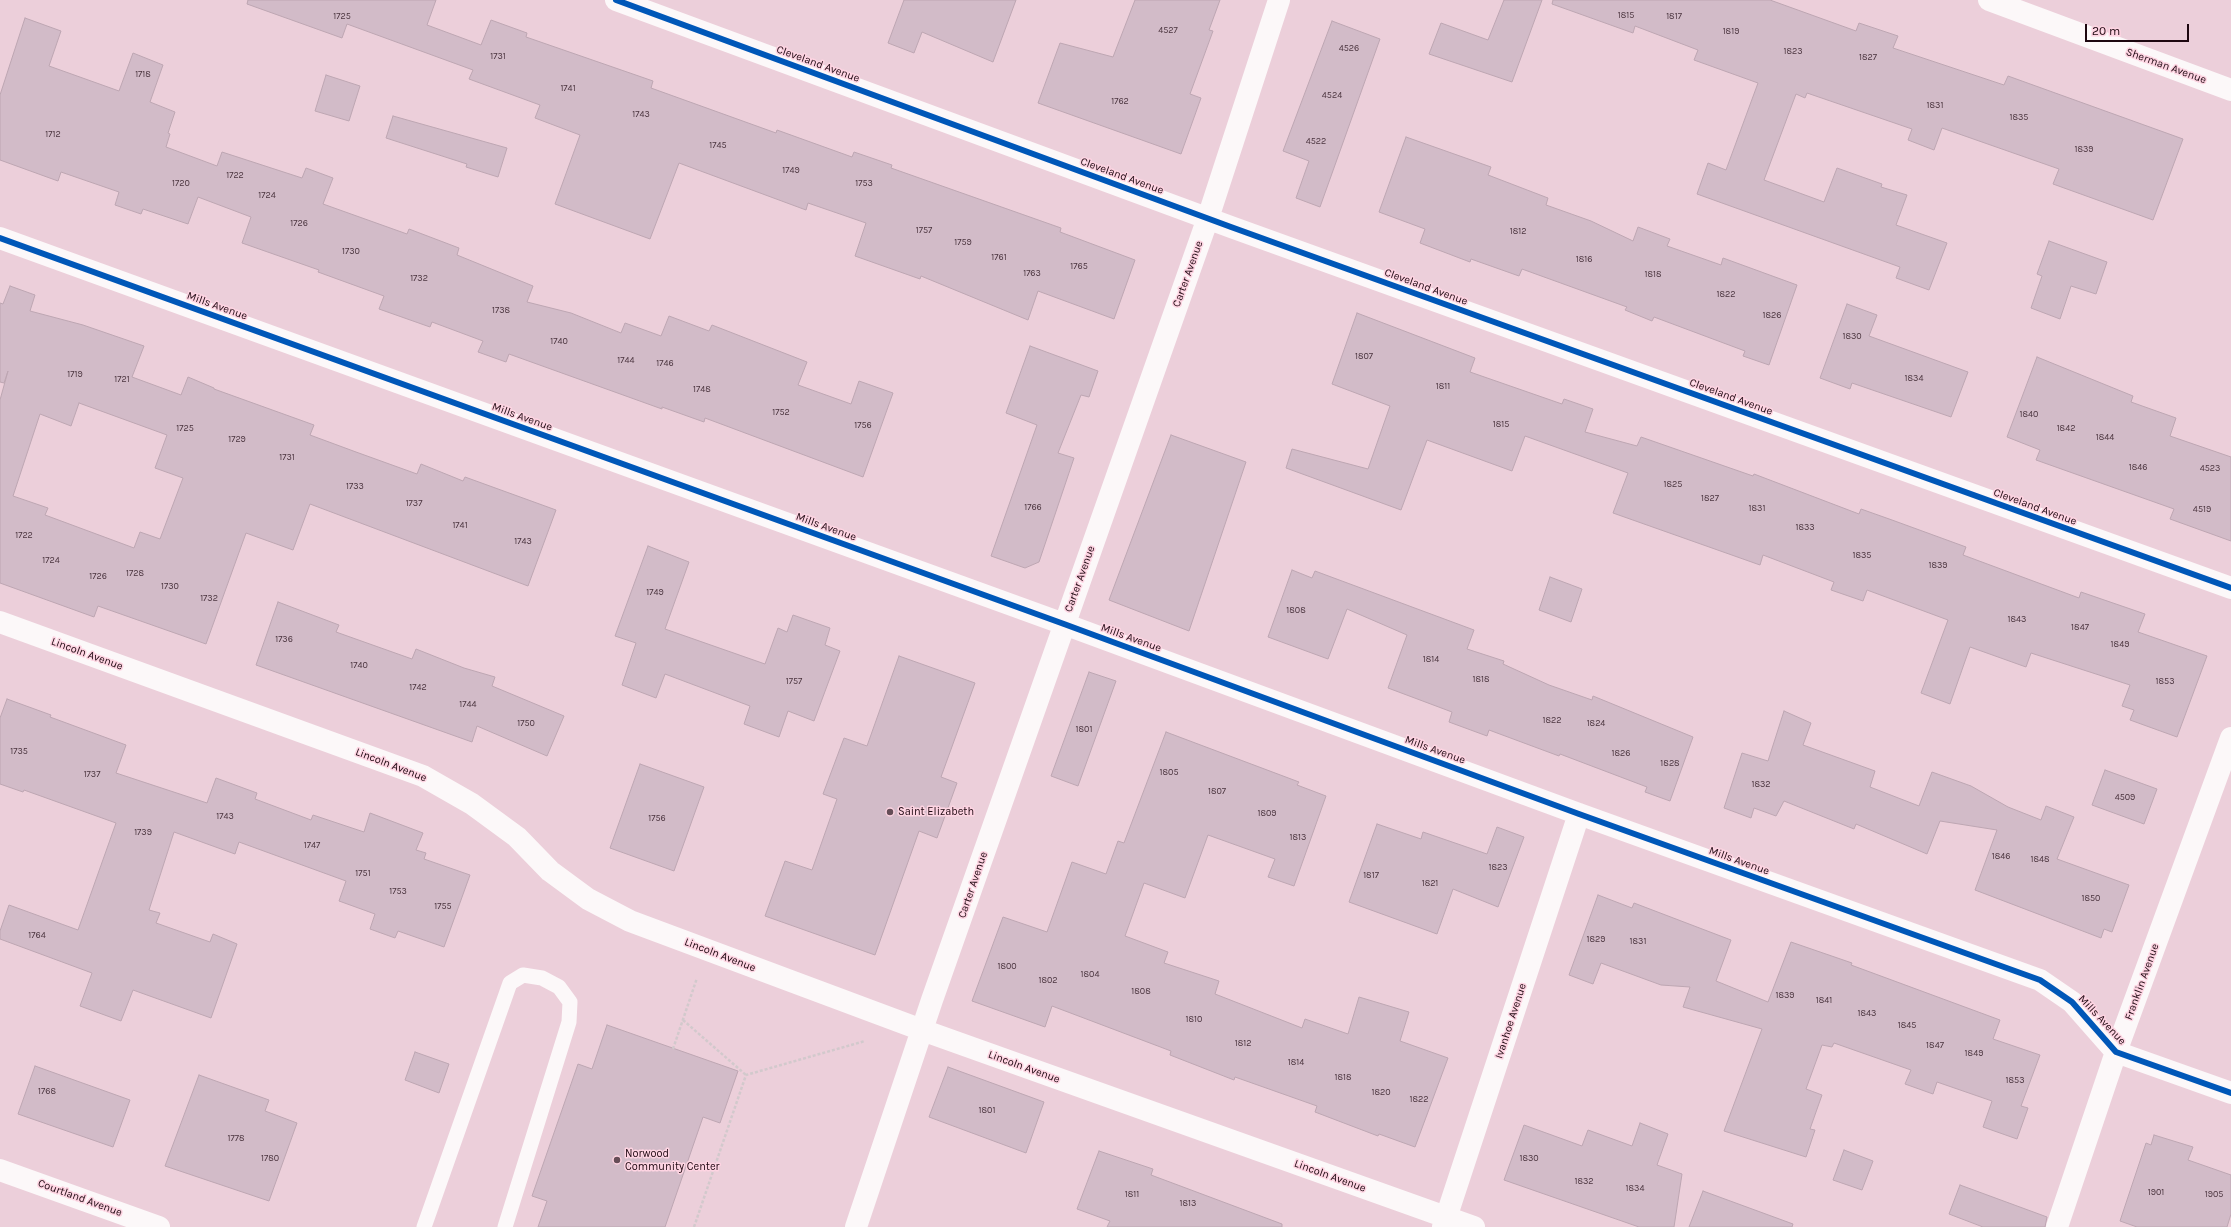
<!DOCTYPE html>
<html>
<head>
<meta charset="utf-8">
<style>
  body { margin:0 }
  #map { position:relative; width:2231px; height:1227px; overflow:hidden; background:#eccfda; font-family:Karla,sans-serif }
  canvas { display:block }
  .scale { position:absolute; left:2085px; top:24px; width:104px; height:18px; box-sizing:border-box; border:2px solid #1d0710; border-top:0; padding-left:5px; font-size:12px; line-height:14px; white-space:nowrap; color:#1d0710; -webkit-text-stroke:3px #fed4e2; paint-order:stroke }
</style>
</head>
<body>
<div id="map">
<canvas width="2231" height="1227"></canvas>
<div class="scale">20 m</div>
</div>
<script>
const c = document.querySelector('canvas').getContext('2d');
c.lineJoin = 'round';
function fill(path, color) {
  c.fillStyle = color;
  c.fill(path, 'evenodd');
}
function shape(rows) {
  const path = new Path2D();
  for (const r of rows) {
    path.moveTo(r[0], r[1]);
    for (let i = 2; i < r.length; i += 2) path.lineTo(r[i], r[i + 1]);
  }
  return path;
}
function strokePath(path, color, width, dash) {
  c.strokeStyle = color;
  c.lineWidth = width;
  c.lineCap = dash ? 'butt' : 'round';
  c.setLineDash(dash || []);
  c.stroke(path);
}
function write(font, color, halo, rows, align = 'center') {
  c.font = font + ' Karla,sans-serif';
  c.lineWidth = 3;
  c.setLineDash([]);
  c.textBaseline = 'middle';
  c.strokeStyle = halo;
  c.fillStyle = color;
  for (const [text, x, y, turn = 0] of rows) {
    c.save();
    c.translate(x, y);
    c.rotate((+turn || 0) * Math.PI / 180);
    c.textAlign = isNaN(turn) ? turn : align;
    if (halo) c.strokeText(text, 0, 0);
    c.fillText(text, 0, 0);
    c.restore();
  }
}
const building = shape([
  [248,0,436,0,427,25,481,45,491,20,527,33,526,37,653,81,651,88,776,133,777,130,852,157,854,152,892,165,891,168,1061,228,1060,232,1135,260,1114,319,1038,291,1028,320,921,276,920,279,855,256,866,223,808,203,806,210,679,163,650,239,555,204,580,135,535,118,540,105,469,79,473,70,347,24,342,38,247,4,248,0],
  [904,0,1016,0,993,62,922,32,914,53,888,43,904,0],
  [1135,0,1220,0,1209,30,1213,31,1190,94,1201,98,1181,154,1038,103,1060,43,1113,57,1135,0],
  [1504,0,1542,0,1512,82,1429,54,1441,23,1488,40,1504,0],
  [1553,0,1770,0,1856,31,1859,23,1898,36,1893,48,2004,85,2008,76,2183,139,2153,220,2053,184,2059,169,1942,128,1934,150,1908,140,1912,129,1807,93,1805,98,1796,94,1764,180,1824,202,1837,168,1882,184,1881,187,1907,195,1896,225,1947,243,1929,290,1896,278,1900,267,1697,194,1708,163,1726,170,1758,83,1694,60,1698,50,1635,26,1633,33,1552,4,1553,0],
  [25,18,61,31,49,66,119,91,133,53,163,65,150,102,175,112,168,133,170,134,166,147,217,166,222,152,302,178,306,168,333,178,323,204,407,234,409,229,459,248,457,255,533,286,527,302,571,313,621,333,625,323,661,336,669,316,709,331,712,325,807,362,798,385,851,404,859,381,893,393,863,477,705,418,704,422,662,407,662,409,509,354,506,362,478,352,483,341,432,322,430,327,379,309,384,296,318,272,319,270,242,243,251,217,198,197,188,224,143,209,141,214,115,205,119,192,61,172,58,181,0,160,0,95,25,18],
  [1332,21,1380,39,1320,207,1296,198,1309,161,1283,151,1332,21],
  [326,75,360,86,349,121,315,111,326,75],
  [393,116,507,148,498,177,466,167,467,164,386,138,393,116],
  [1406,137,1491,167,1488,175,1548,198,1546,205,1591,221,1633,241,1638,227,1670,239,1667,246,1721,265,1723,258,1797,285,1769,365,1743,356,1745,351,1654,317,1652,321,1625,310,1627,307,1522,269,1519,276,1471,259,1470,262,1420,243,1425,229,1379,212,1406,137],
  [2049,241,2107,262,2096,294,2071,286,2060,319,2031,308,2042,276,2037,274,2049,241],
  [10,286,35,295,30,311,83,325,144,346,132,377,181,395,188,377,214,388,214,389,314,425,310,435,356,452,417,474,421,464,463,481,465,477,556,510,528,586,310,504,293,550,246,533,206,644,98,606,94,617,0,583,0,400,8,371,4,383,0,382,0,303,3,304,10,286],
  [79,403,167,435,155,468,183,478,160,539,140,532,134,548,45,515,48,508,13,496,40,414,71,426,79,403],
  [1847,304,1877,315,1869,336,1968,372,1951,417,1852,383,1850,389,1820,378,1847,304],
  [1357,313,1475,358,1470,372,1562,404,1564,399,1593,409,1585,432,1637,446,1641,437,1753,476,1754,474,1859,514,1861,509,1892,520,1966,547,1963,555,2079,598,2081,592,2145,614,2138,632,2207,656,2177,737,2130,720,2134,710,2122,706,2130,685,2031,653,2026,667,1970,647,1950,704,1921,693,1948,620,1867,590,1863,601,1831,590,1834,582,1763,555,1760,565,1613,513,1628,473,1525,436,1512,471,1427,440,1401,510,1286,468,1292,449,1368,469,1390,406,1332,384,1357,313],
  [1030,346,1098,371,1089,397,1081,395,1058,453,1074,458,1039,562,1025,568,991,556,1037,425,1006,413,1030,346],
  [2037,357,2133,396,2131,402,2176,418,2170,436,2231,457,2231,541,2170,519,2174,509,2036,460,2040,450,2007,437,2037,357],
  [1171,435,1246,462,1189,631,1109,600,1171,435],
  [648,546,689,562,665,629,765,664,778,628,787,632,793,615,830,628,825,645,840,651,814,721,788,711,779,737,744,724,750,706,665,674,656,698,622,685,636,643,615,636,648,546],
  [1292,570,1312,578,1315,571,1474,630,1467,649,1504,661,1503,664,1549,685,1592,700,1593,696,1693,737,1670,801,1645,792,1647,787,1560,754,1559,756,1489,730,1487,736,1449,722,1452,712,1388,688,1407,635,1347,609,1328,659,1268,637,1292,570],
  [1550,577,1582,589,1571,622,1539,610,1550,577],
  [278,602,339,625,336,632,412,659,416,649,464,668,495,677,492,686,564,716,547,756,477,726,472,742,256,665,278,602],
  [899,656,975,683,941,777,957,783,937,838,919,831,875,955,765,916,785,861,812,870,837,799,823,794,844,738,867,746,899,656],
  [1089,672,1116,681,1078,786,1051,776,1089,672],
  [7,699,51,715,50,717,126,745,116,773,207,803,216,778,257,793,255,799,311,820,313,815,364,832,370,813,423,833,416,850,426,853,424,859,470,875,444,947,398,931,395,938,370,929,375,914,339,901,346,881,239,842,235,854,174,832,149,910,160,913,156,923,210,942,213,934,237,944,211,1018,133,990,121,1021,80,1006,92,973,0,939,0,931,9,905,78,930,116,823,24,790,23,792,0,784,0,718,7,699],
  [1784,711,1811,723,1803,745,1875,771,1870,787,1919,806,1932,772,1971,786,2008,807,2041,820,2046,806,2074,817,2057,859,2129,885,2112,932,2104,929,2101,938,1975,890,1997,830,1940,821,1927,854,1856,824,1854,829,1784,801,1776,816,1754,808,1751,818,1724,808,1742,753,1768,761,1784,711],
  [1166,732,1299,782,1297,785,1326,796,1294,886,1268,877,1275,859,1208,835,1185,898,1144,883,1125,936,1168,952,1164,963,1219,981,1215,994,1302,1028,1305,1019,1348,1034,1359,997,1409,1012,1400,1041,1448,1058,1415,1147,1379,1134,1378,1136,1315,1112,1317,1106,1235,1077,1234,1080,1170,1055,1171,1051,1052,1006,1045,1027,972,1001,1003,917,1047,932,1072,862,1106,874,1118,841,1124,843,1166,732],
  [640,764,704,787,674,871,610,848,640,764],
  [2105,770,2157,789,2144,824,2092,805,2105,770],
  [1377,824,1421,839,1423,832,1487,854,1497,827,1524,837,1498,907,1453,889,1437,934,1349,902,1377,824],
  [1598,895,1632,908,1634,903,1731,940,1716,981,1768,1002,1791,942,1852,963,1851,965,2000,1020,1993,1039,2040,1055,2021,1106,2028,1108,2017,1139,1983,1127,1992,1101,1937,1082,1933,1094,1905,1084,1911,1070,1834,1043,1832,1047,1822,1045,1806,1089,1822,1095,1810,1129,1815,1130,1806,1157,1724,1131,1762,1029,1683,1007,1690,987,1661,985,1601,963,1593,984,1569,975,1598,895],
  [607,1025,738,1071,720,1123,703,1117,665,1227,538,1227,547,1201,532,1196,578,1064,592,1069,607,1025],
  [415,1052,449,1064,439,1093,405,1080,415,1052],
  [35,1066,130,1100,113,1147,18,1114,35,1066],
  [948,1067,1044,1102,1026,1153,929,1117,948,1067],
  [199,1075,269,1100,265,1111,297,1123,269,1201,165,1166,199,1075],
  [1640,1123,1668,1134,1657,1165,1682,1174,1674,1227,1639,1227,1504,1180,1524,1125,1582,1146,1588,1130,1632,1146,1640,1123],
  [2154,1135,2193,1147,2188,1160,2231,1175,2231,1214,2227,1227,2137,1227,2120,1221,2146,1143,2151,1145,2154,1135],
  [1844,1150,1873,1161,1862,1190,1833,1180,1844,1150],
  [1099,1151,1153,1169,1151,1175,1282,1224,1282,1227,1107,1227,1110,1221,1077,1209,1099,1151],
  [1960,1185,2047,1217,2045,1227,1983,1227,1949,1214,1960,1185],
  [1703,1191,1793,1224,1792,1227,1689,1227,1703,1191]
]);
const path = shape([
  [683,1020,746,1075],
  [673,1049,697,978],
  [694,1227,746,1075,865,1041]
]);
const service = shape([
  [424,1227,510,983,523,975,542,978,559,987,570,1002,569,1022,505,1227]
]);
const minor = shape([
  [616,0,1231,227,2231,588],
  [0,238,1064,624,1579,814,2040,980,2072,1002,2116,1052,2231,1093],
  [0,622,423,776,472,804,517,837,550,871,588,899,630,921,922,1030,1474,1227],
  [0,1170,159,1227],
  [856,1227,932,1000,1208,218,1279,0],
  [1443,1227,1579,814],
  [2057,1227,2116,1052,2231,738]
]);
const tertiary = shape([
  [1989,0,2231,90]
]);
const cycleway = shape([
  [616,0,1231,227,2231,588],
  [0,238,1064,624,1579,814,2040,980,2072,1002,2116,1052,2231,1093]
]);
const markers = [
  [890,812,4,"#654d57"],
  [617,1160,4,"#654d57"]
];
const numberNames = [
  ["1815",1626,15],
  ["1725",342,16],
  ["1817",1674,16],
  ["4527",1168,30],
  ["1819",1731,31],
  ["4526",1349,48],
  ["1823",1793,51],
  ["1731",498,56],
  ["1827",1868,57],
  ["1718",143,74],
  ["1741",568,88],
  ["4524",1332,95],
  ["1762",1120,101],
  ["1831",1935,105],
  ["1743",641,114],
  ["1835",2019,117],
  ["1712",53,134],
  ["4522",1316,141],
  ["1745",718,145],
  ["1839",2084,149],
  ["1749",791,170],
  ["1722",235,175],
  ["1720",181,183],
  ["1753",864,183],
  ["1724",267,195],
  ["1726",299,223],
  ["1757",924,230],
  ["1812",1518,231],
  ["1759",963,242],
  ["1730",351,251],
  ["1761",999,257],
  ["1816",1584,259],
  ["1765",1079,266],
  ["1763",1032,273],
  ["1818",1653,274],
  ["1732",419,278],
  ["1822",1726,294],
  ["1738",501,310],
  ["1826",1772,315],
  ["1830",1852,336],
  ["1740",559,341],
  ["1807",1364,356],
  ["1744",626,360],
  ["1746",665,363],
  ["1719",75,374],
  ["1834",1914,378],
  ["1721",122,379],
  ["1811",1443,386],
  ["1748",702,389],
  ["1752",781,412],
  ["1840",2029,414],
  ["1815",1501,424],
  ["1756",863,425],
  ["1725",185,428],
  ["1842",2066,428],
  ["1844",2105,437],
  ["1729",237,439],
  ["1731",287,457],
  ["1846",2138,467],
  ["4523",2210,468],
  ["1825",1673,484],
  ["1733",355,486],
  ["1827",1710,498],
  ["1737",414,503],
  ["1766",1033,507],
  ["1831",1757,508],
  ["4519",2202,509],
  ["1741",460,525],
  ["1833",1805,527],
  ["1722",24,535],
  ["1743",523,541],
  ["1835",1862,555],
  ["1724",51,560],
  ["1839",1938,565],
  ["1728",135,573],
  ["1726",98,576],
  ["1730",170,586],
  ["1749",655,592],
  ["1732",209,598],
  ["1808",1296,610],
  ["1843",2017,619],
  ["1847",2080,627],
  ["1736",284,639],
  ["1849",2120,644],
  ["1814",1431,659],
  ["1740",359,665],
  ["1818",1481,679],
  ["1757",794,681],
  ["1853",2165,681],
  ["1742",418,687],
  ["1744",468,704],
  ["1822",1552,720],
  ["1750",526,723],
  ["1824",1596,723],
  ["1801",1084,729],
  ["1735",19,751],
  ["1826",1621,753],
  ["1828",1670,763],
  ["1805",1169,772],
  ["1737",92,774],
  ["1832",1761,784],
  ["1807",1217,791],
  ["4509",2125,797],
  ["1809",1267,813],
  ["1743",225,816],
  ["1756",657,818],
  ["1739",143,832],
  ["1813",1298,837],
  ["1747",312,845],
  ["1846",2001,856],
  ["1848",2040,859],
  ["1823",1498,867],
  ["1751",363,873],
  ["1817",1371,875],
  ["1821",1430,883],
  ["1753",398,891],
  ["1850",2091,898],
  ["1755",443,906],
  ["1764",37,935],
  ["1829",1596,939],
  ["1831",1638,941],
  ["1800",1007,966],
  ["1804",1090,974],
  ["1802",1048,980],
  ["1808",1141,991],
  ["1839",1785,995],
  ["1841",1824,1000],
  ["1843",1867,1013],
  ["1810",1194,1019],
  ["1845",1907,1025],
  ["1812",1243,1043],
  ["1847",1935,1045],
  ["1849",1974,1053],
  ["1814",1296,1062],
  ["1818",1343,1077],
  ["1853",2015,1080],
  ["1768",47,1091],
  ["1820",1381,1092],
  ["1822",1419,1099],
  ["1801",987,1110],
  ["1778",236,1138],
  ["1780",270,1158],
  ["1830",1529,1158],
  ["1832",1584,1181],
  ["1834",1635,1188],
  ["1901",2156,1192],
  ["1811",1132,1194],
  ["1905",2214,1194],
  ["1813",1188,1203]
];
const streetNames = [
  ["Cleveland Avenue",818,64,20],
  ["Sherman Avenue",2166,66,20],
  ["Cleveland Avenue",1122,176,20],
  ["Carter Avenue",1188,274,-70],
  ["Cleveland Avenue",1426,287,20],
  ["Mills Avenue",217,306,20],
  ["Cleveland Avenue",1731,397,20],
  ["Mills Avenue",522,417,20],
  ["Cleveland Avenue",2035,507,20],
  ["Mills Avenue",826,527,20],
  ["Carter Avenue",1080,579,-70],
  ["Mills Avenue",1131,638,20],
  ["Lincoln Avenue",87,654,20],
  ["Mills Avenue",1435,750,20],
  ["Lincoln Avenue",391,765,21],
  ["Mills Avenue",1739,861,20],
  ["Carter Avenue",973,885,-71],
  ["Lincoln Avenue",720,955,21],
  ["Franklin Avenue",2142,982,-70],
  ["Mills Avenue",2102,1020,47],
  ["Ivanhoe Avenue",1511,1021,-72],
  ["Lincoln Avenue",1024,1067,20],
  ["Lincoln Avenue",1330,1176,20],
  ["Courtland Avenue",80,1198,20]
];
const poiNames = [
  ["Saint Elizabeth",898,812],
  ["Norwood",625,1154],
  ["Community Center",625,1167]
];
fill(building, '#d2bbc8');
strokePath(building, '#bda6b2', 1);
strokePath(path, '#d2c9cc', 2.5, [3, 2]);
strokePath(service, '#fcf8f9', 15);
strokePath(minor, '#fcf8f9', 22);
strokePath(tertiary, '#fcf8f9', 22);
strokePath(cycleway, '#0057b8', 6);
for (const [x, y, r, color] of markers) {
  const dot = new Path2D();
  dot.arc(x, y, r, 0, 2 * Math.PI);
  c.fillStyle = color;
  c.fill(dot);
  strokePath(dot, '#fed4e2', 1.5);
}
write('9px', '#4b353f', null, numberNames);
write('11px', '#1d0710', '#fed4e2', streetNames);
write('11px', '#1d0710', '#fed4e2', poiNames, 'left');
</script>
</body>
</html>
